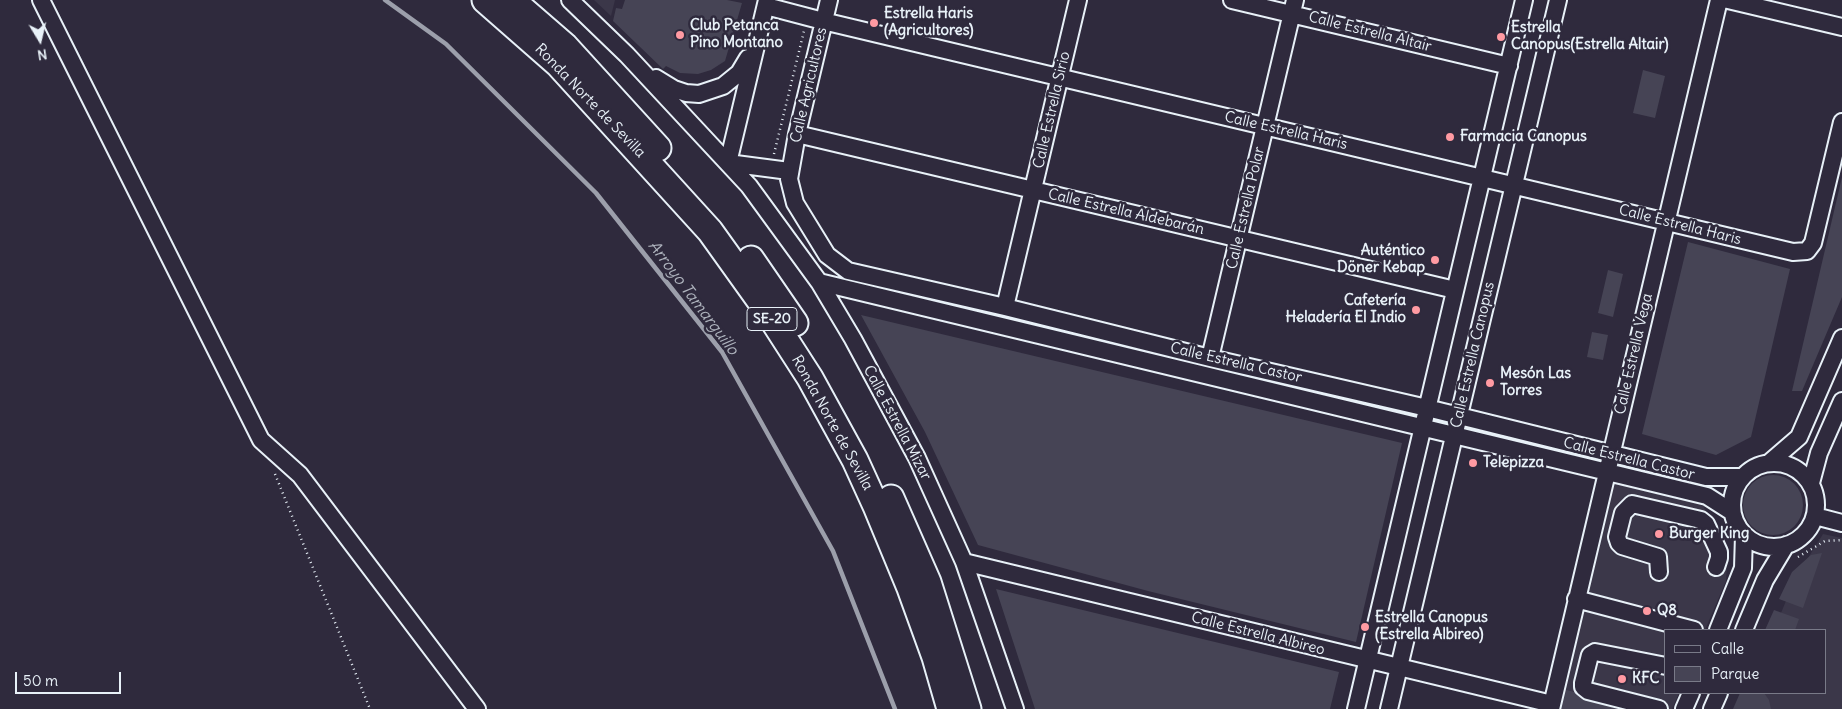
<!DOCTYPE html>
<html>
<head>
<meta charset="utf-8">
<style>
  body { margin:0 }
  #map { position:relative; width:1842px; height:709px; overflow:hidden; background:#2f2a3d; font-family:Delius,sans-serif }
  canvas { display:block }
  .legend { position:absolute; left:1664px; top:629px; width:162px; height:65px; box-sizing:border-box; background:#2f2a3d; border:1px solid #797a88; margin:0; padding:6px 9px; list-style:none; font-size:15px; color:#e8f1f8 }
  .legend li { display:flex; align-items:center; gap:10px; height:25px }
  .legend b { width:25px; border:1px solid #797a88 }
  .north { position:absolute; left:15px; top:15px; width:50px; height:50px; -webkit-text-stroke:4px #2f2a3d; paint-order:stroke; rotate:171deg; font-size:14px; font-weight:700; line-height:20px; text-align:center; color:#e8f1f8 }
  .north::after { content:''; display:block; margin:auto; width:18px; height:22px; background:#e8f1f8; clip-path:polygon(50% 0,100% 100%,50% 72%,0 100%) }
  .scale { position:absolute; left:15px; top:672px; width:106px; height:22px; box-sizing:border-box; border:2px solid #e8f1f8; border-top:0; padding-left:6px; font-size:15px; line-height:18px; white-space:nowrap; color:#e8f1f8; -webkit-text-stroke:4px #2f2a3d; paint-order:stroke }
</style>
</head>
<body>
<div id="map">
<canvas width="1842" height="709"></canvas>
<ul class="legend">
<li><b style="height:6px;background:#2f2a3d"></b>Calle</li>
<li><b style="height:14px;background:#464455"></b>Parque</li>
</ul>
<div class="north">N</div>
<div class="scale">50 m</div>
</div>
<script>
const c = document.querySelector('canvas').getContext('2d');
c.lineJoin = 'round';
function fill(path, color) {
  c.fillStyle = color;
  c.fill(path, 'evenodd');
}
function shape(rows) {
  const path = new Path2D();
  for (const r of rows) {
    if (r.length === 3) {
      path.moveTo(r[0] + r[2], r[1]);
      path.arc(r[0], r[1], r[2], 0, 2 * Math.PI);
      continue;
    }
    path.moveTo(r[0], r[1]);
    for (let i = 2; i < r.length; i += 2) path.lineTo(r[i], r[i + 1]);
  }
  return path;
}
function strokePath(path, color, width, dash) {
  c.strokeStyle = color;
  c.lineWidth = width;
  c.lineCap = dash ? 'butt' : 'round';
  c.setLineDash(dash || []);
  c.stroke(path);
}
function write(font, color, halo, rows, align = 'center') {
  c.font = font + ' Delius,sans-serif';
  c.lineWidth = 5;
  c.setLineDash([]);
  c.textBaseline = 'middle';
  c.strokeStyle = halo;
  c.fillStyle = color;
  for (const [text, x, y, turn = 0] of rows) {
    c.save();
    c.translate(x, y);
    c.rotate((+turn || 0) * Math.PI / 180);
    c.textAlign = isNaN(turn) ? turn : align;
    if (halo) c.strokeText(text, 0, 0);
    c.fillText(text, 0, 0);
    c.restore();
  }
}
const built = shape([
  [594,0,615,0,611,16],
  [1606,473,1707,496,1704,508,1720,529,1728,547,1726,581,1705,630,1666,630,1666,693,1679,693,1672,709,1639,709,1556,687],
  [1823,534,1842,538,1842,709,1740,709,1747,693,1826,693,1826,630,1774,630,1795,579]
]);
const green = shape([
  [625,0,727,0,742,3,725,61,711,70,698,74,680,73,666,66,663,69,613,21,616,8,622,9],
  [1643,70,1665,76,1655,118,1633,113],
  [1842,177,1842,297,1802,391,1792,391],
  [1688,242,1790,269,1751,437,1716,455,1642,434],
  [1608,270,1623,274,1613,317,1598,313],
  [861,315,1402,443,1356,642,1148,591,978,545,925,432],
  [1592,332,1608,335,1603,360,1587,357],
  [1773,505,30],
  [1822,553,1803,608,1779,599,1792,572,1811,555],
  [996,589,1339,672,1330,709,1035,709],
  [1774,610,1799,619,1795,630,1765,630],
  [1556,687,1639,709,1551,709],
  [1740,693,1764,693,1769,700,1771,709,1733,709]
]);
const stream = shape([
  [385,0,446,44,596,193,722,352,833,551,895,709]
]);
const path = shape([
  [774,154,804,31],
  [275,474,370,709],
  [1798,557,1825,541,1842,540]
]);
const minor = shape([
  [41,0,261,440,300,475,477,709],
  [570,0,627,55,749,186,819,282,853,339,917,458,964,562,1015,709],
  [829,0,797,134,789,179,795,203,827,255,848,271,1005,307,1210,358,1427,408,1706,477,1742,477],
  [1232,0,1509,66],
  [1728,0,1842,27],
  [766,6,823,21,1793,252,1807,251,1813,243,1842,122],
  [656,78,674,89,686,93,699,94,723,86,739,73,748,58],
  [797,134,1455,290],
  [728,163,767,0],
  [728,163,789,171],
  [819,282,1707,496,1732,512],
  [1005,307,1078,0],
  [1210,358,1295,0],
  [1770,462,1799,437,1842,338],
  [1774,505,42],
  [1811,483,1819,453,1842,401],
  [1815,516,1842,523],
  [964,562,1552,704],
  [1659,572,1658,557,1622,546,1619,543,1617,537,1623,513,1632,504,1701,520,1706,524,1719,552,1719,558,1716,567],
  [1576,599,1694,630],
  [1718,630,1743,568,1744,535],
  [1744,630,1765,580,1786,545],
  [1356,709,1524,0],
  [1389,709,1558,0],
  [1551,709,1719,0],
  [1659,709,1588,691,1583,687,1583,683,1590,655,1595,652,1666,666],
  [1684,709,1691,693],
  [1712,709,1719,693]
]);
const highway = shape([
  [485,0,558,64,710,231,763,305,810,378,855,460,876,506,910,588,935,657,950,709],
  [512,0,565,46,658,148],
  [751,259,795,323],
  [891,498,928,582,968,709]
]);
const markers = [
  [874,23,5,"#ff9aa2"],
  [680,35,5,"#ff9aa2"],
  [1501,37,5,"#ff9aa2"],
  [1450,137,5,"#ff9aa2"],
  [1435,260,5,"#ff9aa2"],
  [1416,310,5,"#ff9aa2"],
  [1490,383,5,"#ff9aa2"],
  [1473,463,5,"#ff9aa2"],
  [1659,534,5,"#ff9aa2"],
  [1647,611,5,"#ff9aa2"],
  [1365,627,5,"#ff9aa2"],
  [1622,679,5,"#ff9aa2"]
];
const shields = [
  [772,319,50]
];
const shieldNames = [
  ["SE-20",772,319]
];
const poiNames = [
  ["Estrella Haris",884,14],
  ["(Agricultores)",884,31],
  ["Club Petanca",690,26],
  ["Pino Montano",690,43],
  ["Estrella",1511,28],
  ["Canopus(Estrella Altair)",1511,45],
  ["Farmacia Canopus",1460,137],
  ["Auténtico",1425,251,"right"],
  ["Döner Kebap",1425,268,"right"],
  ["Cafetería",1406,301,"right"],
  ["Heladería El Indio",1406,318,"right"],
  ["Mesón Las",1500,374],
  ["Torres",1500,391],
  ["Telepizza",1483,463],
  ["Burger King",1669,534],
  ["Q8",1657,611],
  ["Estrella Canopus",1375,618],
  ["(Estrella Albireo)",1375,635],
  ["KFC",1632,679]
];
const streetNames = [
  ["Calle Estrella Altair",1370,32,14],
  ["Calle Agricultores",809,85,-77],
  ["Ronda Norte de Sevilla",590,101,46],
  ["Calle Estrella Sirio",1052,110,-77],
  ["Calle Estrella Haris",1286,131,13],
  ["Calle Estrella Polar",1246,208,-77],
  ["Calle Estrella Aldebarán",1126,212,13],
  ["Calle Estrella Haris",1680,225,14],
  ["Calle Estrella Vega",1634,354,-77],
  ["Calle Estrella Canopus",1473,355,-77],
  ["Calle Estrella Castor",1236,363,13],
  ["Ronda Norte de Sevilla",832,423,61],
  ["Calle Estrella Mizar",897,423,62],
  ["Calle Estrella Castor",1629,459,14],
  ["Calle Estrella Albireo",1258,634,14]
];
const waterNames = [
  ["Arroyo Tamarguillo",693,298,53]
];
fill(built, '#3b3749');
fill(green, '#464455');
strokePath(stream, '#9c9fab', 4.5);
strokePath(minor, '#e8f1f8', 20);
strokePath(highway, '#e8f1f8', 29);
strokePath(path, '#e8f1f8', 2.5, [1, 4]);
strokePath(minor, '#2f2a3d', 16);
strokePath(highway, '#2f2a3d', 25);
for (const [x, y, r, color] of markers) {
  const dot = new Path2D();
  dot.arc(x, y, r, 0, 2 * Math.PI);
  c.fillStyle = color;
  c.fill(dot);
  strokePath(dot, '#2f2a3d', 2);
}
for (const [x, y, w] of shields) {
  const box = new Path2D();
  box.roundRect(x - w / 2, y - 11.5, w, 23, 4);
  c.fillStyle = '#2f2a3d';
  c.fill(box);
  strokePath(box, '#e8f1f8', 1);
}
write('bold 14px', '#e8f1f8', null, shieldNames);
write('bold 15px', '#e8f1f8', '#2f2a3d', poiNames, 'left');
write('15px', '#e8f1f8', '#2f2a3d', streetNames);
write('italic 16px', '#afb4be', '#2f2a3d', waterNames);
</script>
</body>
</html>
